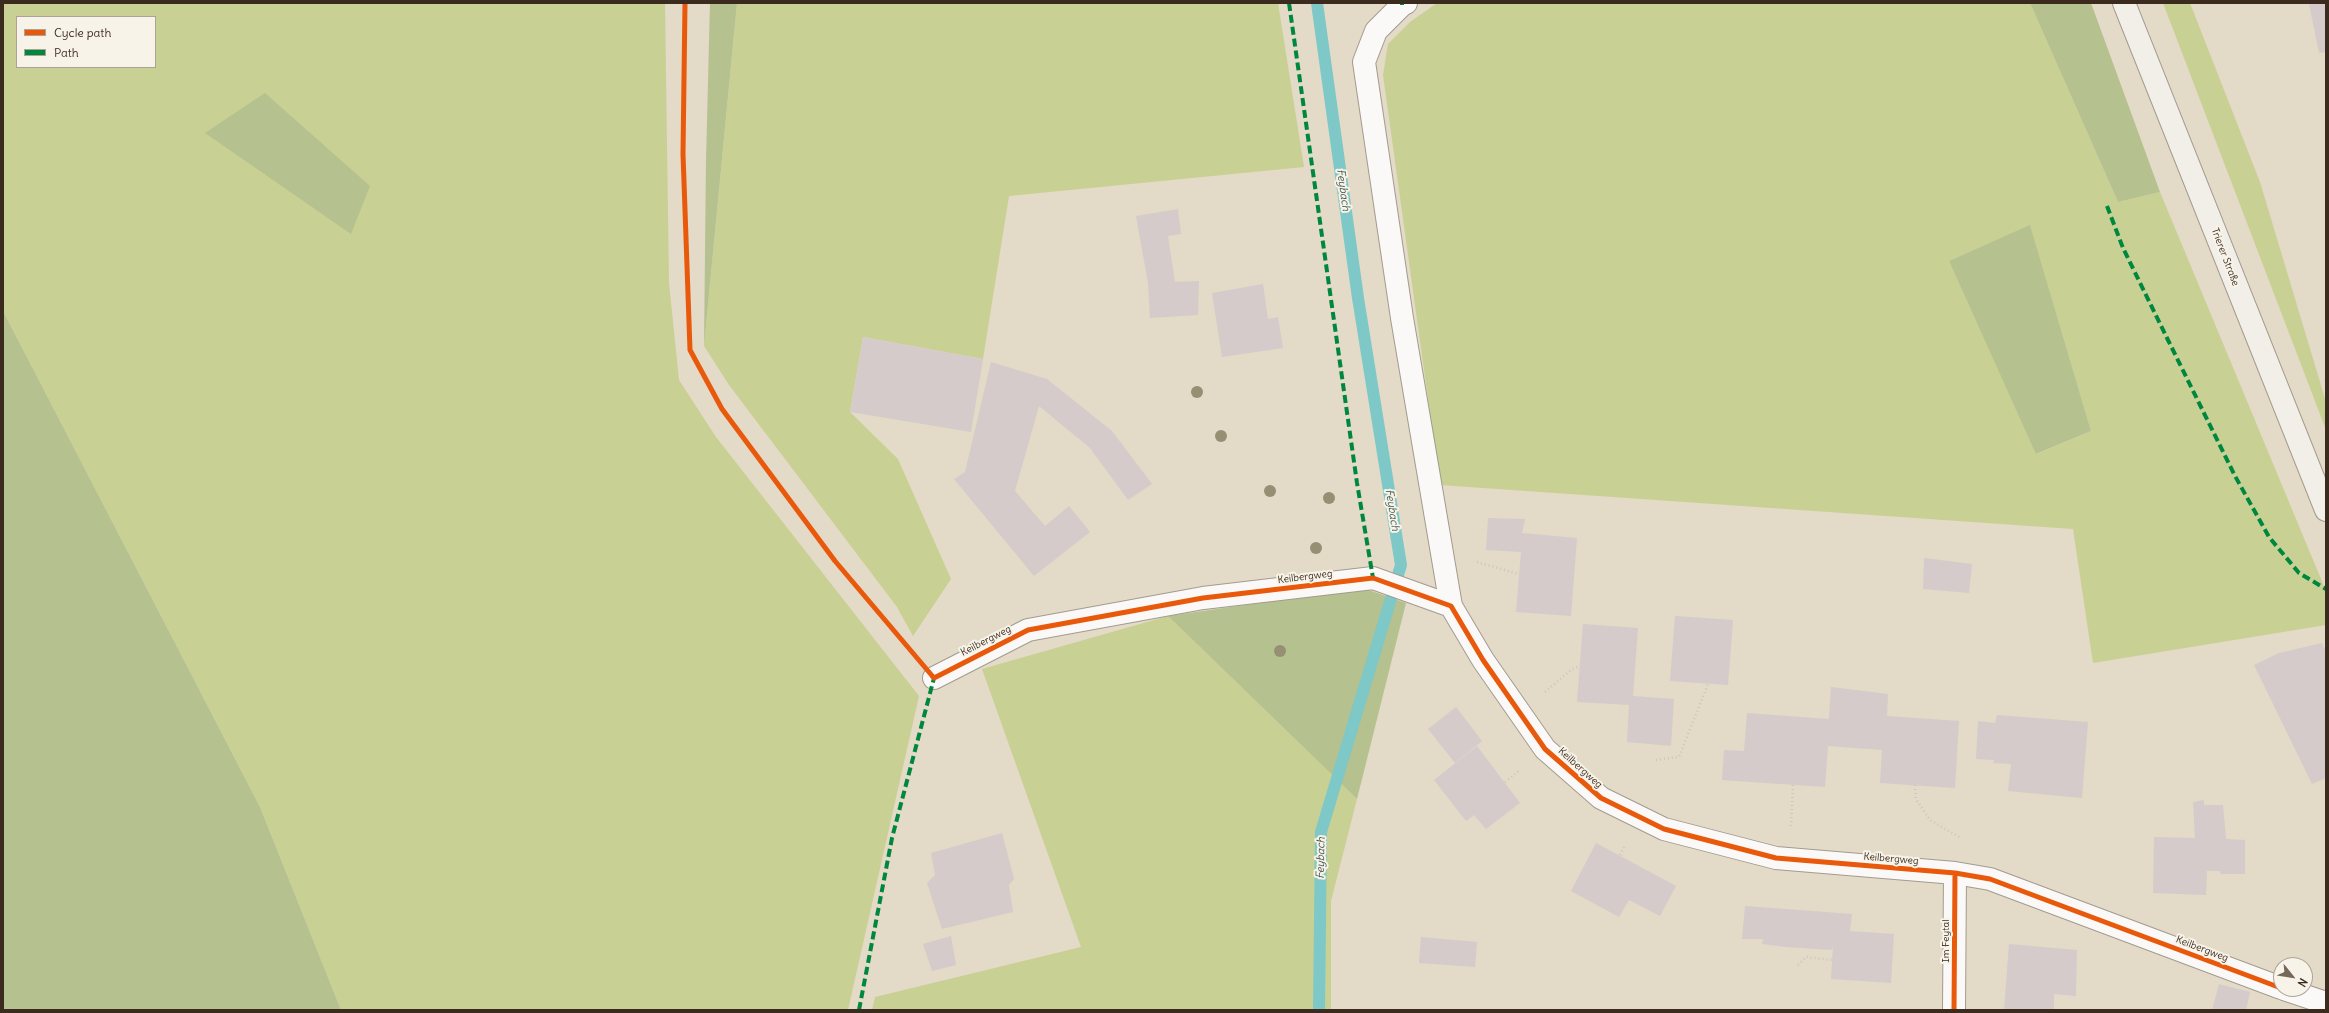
<!DOCTYPE html>
<html>
<head>
<meta charset="utf-8">
<style>
  body { margin:0 }
  #map { position:relative; width:2329px; height:1013px; overflow:hidden; background:#e3dac7; font-family:Delius,sans-serif }
  canvas { display:block }
  .frame { position:absolute; inset:0; border:4px solid #3b2a1e; pointer-events:none }
  .legend { position:absolute; left:16px; top:16px; width:140px; height:52px; box-sizing:border-box; background:#f7f3e8; border:1px solid #aca397; margin:0; padding:5px 7px; list-style:none; font-size:12px; color:#3b2a1e }
  .legend li { display:flex; align-items:center; gap:8px; height:20px }
  .legend b { width:20px; border:1px solid #aca397 }
  .north { position:absolute; left:2273px; top:957px; width:40px; height:40px; box-sizing:border-box; background:#f7f3e8; border:1px solid #aca397; border-radius:50%; rotate:120deg; font-size:11px; font-weight:700; line-height:16px; text-align:center; color:#3b2a1e }
  .north::after { content:''; display:block; margin:auto; width:14px; height:18px; background:#766859; clip-path:polygon(50% 0,100% 100%,50% 72%,0 100%) }
</style>
</head>
<body>
<div id="map">
<canvas width="2329" height="1013"></canvas>
<div class="frame"></div>
<ul class="legend">
<li><b style="height:5px;background:#e8590c"></b>Cycle path</li>
<li><b style="height:5px;background:#00873e"></b>Path</li>
</ul>
<div class="north">N</div>
</div>
<script>
const c = document.querySelector('canvas').getContext('2d');
c.lineJoin = 'round';
function fill(path, color) {
  c.fillStyle = color;
  c.fill(path, 'evenodd');
}
function shape(rows) {
  const path = new Path2D();
  for (const r of rows) {
    path.moveTo(r[0], r[1]);
    for (let i = 2; i < r.length; i += 2) path.lineTo(r[i], r[i + 1]);
  }
  return path;
}
function strokePath(path, color, width, dash) {
  c.strokeStyle = color;
  c.lineWidth = width;
  c.lineCap = dash ? 'butt' : 'round';
  c.setLineDash(dash || []);
  c.stroke(path);
}
function write(font, color, halo, rows, align = 'center') {
  c.font = font + ' Delius,sans-serif';
  c.lineWidth = 4;
  c.setLineDash([]);
  c.textBaseline = 'middle';
  c.strokeStyle = halo;
  c.fillStyle = color;
  for (const [text, x, y, turn = 0] of rows) {
    c.save();
    c.translate(x, y);
    c.rotate((+turn || 0) * Math.PI / 180);
    c.textAlign = isNaN(turn) ? turn : align;
    if (halo) c.strokeText(text, 0, 0);
    c.fillText(text, 0, 0);
    c.restore();
  }
}
const green = shape([
  [3,3,665,3,669,283,679,380,716,437,919,696,848,1010,341,1010,260,807,3,311],
  [17,17,155,17,155,67,17,67],
  [737,3,1278,3,1304,167,1009,196,983,359,863,337,850,412,898,459,951,579,913,636,897,607,729,385,704,346],
  [1437,3,2030,3,2118,202,2160,192,2326,591,2326,625,2093,663,2073,529,1440,485,1383,75,1388,44,1410,22],
  [2030,226,2091,431,2037,454,1949,261],
  [2163,3,2190,3,2260,182,2326,402,2326,430],
  [1168,616,1357,799,1331,901,1331,1010,872,1010,875,997,1081,947,982,669]
]);
const forest = shape([
  [710,3,737,3,704,346,706,161],
  [2030,3,2091,3,2160,192,2118,202],
  [265,93,370,186,351,234,205,133],
  [2030,225,2091,431,2036,454,1949,261],
  [3,311,260,807,341,1010,3,1010],
  [1363,588,1406,603,1357,799,1168,616]
]);
const stream = shape([
  [1317,3,1358,298,1401,565,1321,832,1319,1010]
]);
const building = shape([
  [2326,3,2326,52,2319,53,2309,4],
  [1178,209,1181,234,1168,236,1175,282,1199,281,1198,315,1150,318,1148,283,1136,216],
  [1263,284,1268,319,1278,317,1283,348,1222,357,1212,293],
  [863,337,983,359,971,432,850,412],
  [991,362,1047,379,1112,431,1152,484,1128,500,1090,448,1039,406,1015,491,1045,526,1069,506,1090,532,1034,576,954,479,965,472],
  [1488,518,1525,519,1522,533,1577,538,1571,616,1516,612,1521,552,1486,550],
  [1924,558,1972,564,1969,593,1923,589],
  [1675,616,1733,620,1728,685,1670,681],
  [1583,624,1638,628,1633,696,1674,699,1671,746,1627,742,1629,705,1577,702],
  [2322,643,2326,652,2326,778,2312,784,2254,665,2279,653],
  [1831,687,1888,694,1887,716,1959,721,1955,788,1880,783,1882,750,1828,746,1825,787,1722,780,1724,750,1744,751,1747,713,1829,719],
  [1456,707,1482,741,1455,763,1428,729],
  [1997,715,2088,722,2082,798,2008,791,2011,764,1993,763,1994,760,1976,759,1978,721,1995,723],
  [1477,746,1520,803,1486,829,1474,815,1466,821,1434,780],
  [2204,800,2204,805,2223,805,2226,839,2245,840,2245,874,2221,874,2220,871,2207,871,2206,895,2153,893,2154,837,2195,838,2193,802],
  [1002,833,1014,879,1009,885,1013,912,942,929,927,883,935,875,931,853],
  [1596,843,1676,886,1660,916,1629,900,1619,917,1571,891],
  [1745,906,1852,914,1850,931,1894,934,1891,983,1831,979,1833,945,1832,950,1786,947,1762,944,1763,939,1742,939],
  [951,936,956,965,932,971,923,944],
  [1421,937,1477,942,1475,967,1419,963],
  [2009,944,2077,950,2076,996,2054,994,2054,1010,2004,1010],
  [2219,984,2250,992,2246,1010,2212,1010]
]);
const path = shape([
  [1477,562,1519,574],
  [1545,692,1572,669,1580,666],
  [1656,760,1679,757,1708,684],
  [1505,782,1520,770],
  [1915,785,1916,799,1930,820,1959,837],
  [1791,826,1793,785],
  [1620,855,1625,845],
  [1798,965,1806,957,1832,960]
]);
const service = shape([
  [1406,3,1402,5,1376,31,1364,62,1402,318,1451,606]
]);
const minor = shape([
  [934,678,1028,630,1203,598,1373,578,1451,606,1483,660,1545,749,1601,798,1664,829,1776,858,1955,873,1990,879,2281,988],
  [2284,989,2326,1003],
  [1954,1010,1955,873]
]);
const secondary = shape([
  [2124,3,2326,510]
]);
const quiet = shape([
  [1289,3,1357,483,1373,578],
  [1402,3,1402,5],
  [2107,206,2123,248,2167,338,2235,476,2269,537,2299,573,2326,589],
  [859,1010,892,838,934,678,931,675]
]);
const cycleway = shape([
  [685,3,683,154,690,350,722,409,835,561,934,678,1028,630,1203,598,1373,578,1451,606,1483,660,1545,749,1601,798,1664,829,1776,858,1955,873,1990,879,2281,988],
  [1954,1010,1955,873]
]);
const trees = [
  [1197,392],
  [1221,436],
  [1270,491],
  [1329,498],
  [1316,548],
  [1280,651]
];
const streetNames = [
  ["Trierer Straße",2225,257,69],
  ["Keilbergweg",1305,577,-7],
  ["Keilbergweg",986,641,-27],
  ["Keilbergweg",1580,768,42],
  ["Keilbergweg",1891,859,5],
  ["Im Feytal",1946,941,-90],
  ["Keilbergweg",2202,949,21]
];
const waterNames = [
  ["Feybach",1343,190,82],
  ["Feybach",1392,510,81],
  ["Feybach",1321,858,-89]
];
fill(green, '#c9d094');
fill(forest, '#b5c18e');
strokePath(stream, '#7ec8c7', 12);
fill(building, '#d5cbca');
strokePath(service, '#a39b8f', 24);
strokePath(minor, '#a39b8f', 24);
strokePath(secondary, '#a39b8f', 24);
strokePath(path, '#cac6c1', 2.5, [1, 3]);
strokePath(service, '#fbf9f7', 22);
strokePath(minor, '#fbf9f7', 22);
strokePath(secondary, '#f2efe8', 22);
strokePath(quiet, '#00873e', 4, [8, 4]);
strokePath(cycleway, '#e8590c', 5);
c.fillStyle = '#978f74';
for (const [x, y] of trees) {
  c.beginPath();
  c.arc(x, y, 6, 0, 2 * Math.PI);
  c.fill();
}
write('10px', '#3b2a1e', '#f7f3e8', streetNames);
write('italic 11px', '#425751', '#f7f3e8', waterNames);
</script>
</body>
</html>
